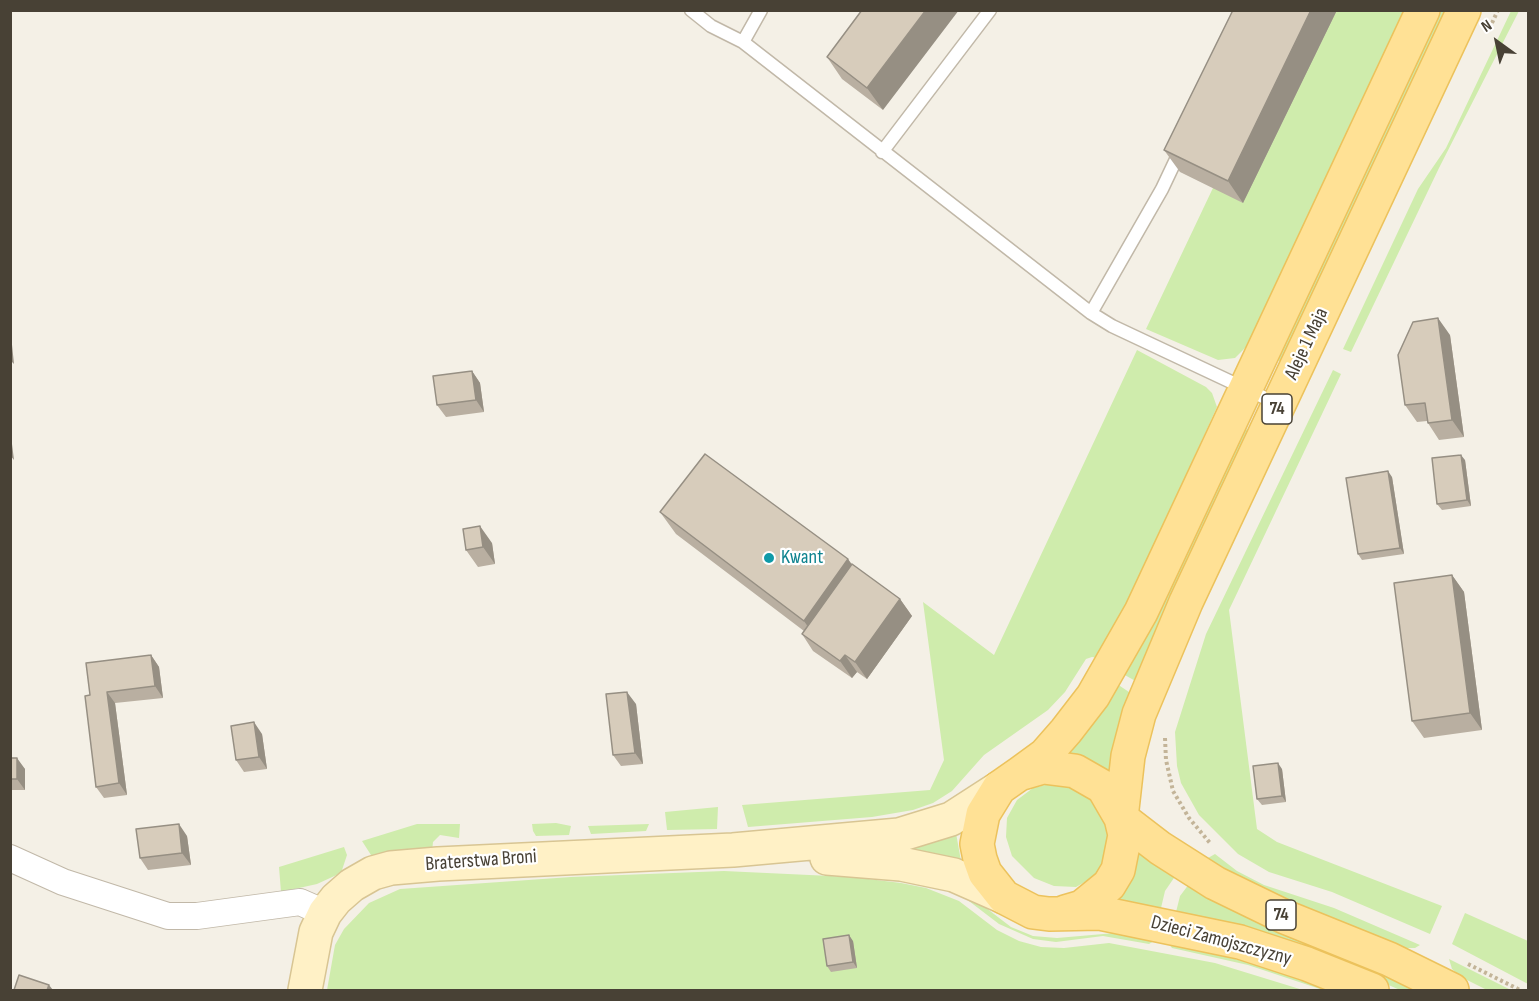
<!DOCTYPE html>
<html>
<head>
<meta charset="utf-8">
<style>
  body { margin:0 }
  #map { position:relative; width:1539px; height:1001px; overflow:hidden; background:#f4f0e6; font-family:"Sofia Sans Condensed",sans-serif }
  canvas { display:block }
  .frame { position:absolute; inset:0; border:12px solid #484135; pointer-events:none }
  .north { position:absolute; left:1467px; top:12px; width:60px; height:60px; -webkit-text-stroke:4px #fff; paint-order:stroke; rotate:327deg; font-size:16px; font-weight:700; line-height:24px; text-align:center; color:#484135 }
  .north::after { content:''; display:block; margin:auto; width:21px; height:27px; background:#484135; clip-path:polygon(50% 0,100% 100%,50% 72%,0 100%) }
</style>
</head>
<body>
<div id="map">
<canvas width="1539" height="1001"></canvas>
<div class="frame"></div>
<div class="north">N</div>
</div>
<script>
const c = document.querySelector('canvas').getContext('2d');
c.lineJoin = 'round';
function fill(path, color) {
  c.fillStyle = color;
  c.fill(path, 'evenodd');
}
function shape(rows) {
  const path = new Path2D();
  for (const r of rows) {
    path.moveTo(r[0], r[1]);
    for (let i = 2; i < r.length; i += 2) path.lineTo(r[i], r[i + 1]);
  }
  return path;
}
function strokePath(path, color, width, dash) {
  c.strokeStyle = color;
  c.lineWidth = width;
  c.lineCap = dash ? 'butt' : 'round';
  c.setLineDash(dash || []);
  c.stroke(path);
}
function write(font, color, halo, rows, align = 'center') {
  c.font = font + ' "Sofia Sans Condensed",sans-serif';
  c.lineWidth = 4.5;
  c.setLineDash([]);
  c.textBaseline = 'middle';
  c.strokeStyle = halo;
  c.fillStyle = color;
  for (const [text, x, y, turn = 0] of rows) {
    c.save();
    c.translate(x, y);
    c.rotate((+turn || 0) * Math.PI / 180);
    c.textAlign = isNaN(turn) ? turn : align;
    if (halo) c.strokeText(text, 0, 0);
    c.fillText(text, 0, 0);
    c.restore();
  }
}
const green = shape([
  [1297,11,1406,11,1250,343,1235,358,1218,360,1146,329],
  [1438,11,1449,11,1283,361,1279,361,1277,358],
  [1511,11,1519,11,1439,168,1351,352,1343,349,1418,189,1446,148],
  [1137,350,1206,387,1212,393,1217,407,1130,598,1098,658,1092,657,1086,659,1065,692,1048,710,984,755,952,791,933,803,913,810,872,817,748,827,742,805,930,790,944,760,923,602,994,655],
  [1333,370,1341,374,1229,610,1257,829,1277,842,1442,906,1430,934,1332,892,1269,872,1238,854,1199,815,1181,783,1177,766,1175,732,1206,634],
  [1246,429,1249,432,1139,683,1123,674,1243,430],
  [1117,684,1135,696,1118,778,1068,756,1088,730],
  [1053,783,1071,784,1104,808,1111,846,1097,875,1076,887,1054,886,1034,878,1012,856,1006,837,1007,818,1017,800,1033,788],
  [718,807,717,829,667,830,665,812],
  [556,823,571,826,569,835,536,836,533,831,532,824],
  [417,824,460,824,459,838,440,835,433,842,432,852,381,857,371,855,362,841],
  [649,824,646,831,591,834,588,826],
  [956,833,961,861,903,849],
  [344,847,347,855,341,873,317,884,281,892,279,867],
  [1136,847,1176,875,1165,891,1161,908,1113,898],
  [1215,854,1237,871,1264,885,1334,908,1420,945,1415,948,1404,948,1301,907,1219,867,1208,858],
  [724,871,852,877,901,883,926,888,959,901,997,930,1019,941,1041,947,1064,948,1109,943,1215,963,1303,990,327,990,335,945,344,929,369,903,400,889,571,877],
  [1189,884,1422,990,1400,990,1354,970,1232,924,1176,912,1180,896],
  [961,895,973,898,1011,927,1033,936,1057,938,1115,933,1154,941,1149,944,1103,936,1056,942,1033,939,999,924],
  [1465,913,1528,941,1528,984,1452,944],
  [1169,944,1265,966,1320,986,1323,990,1248,965,1172,948],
  [1449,959,1511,990,1487,990,1461,977,1452,969]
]);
const path = shape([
  [1492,23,1498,10],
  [1165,738,1166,760,1173,791,1189,818,1210,843],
  [1468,964,1520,990]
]);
const lane = shape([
  [691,10,711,26,743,42],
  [761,10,743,42,1091,313,1112,326,1278,404],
  [882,152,990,10],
  [1091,313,1162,189,1180,151]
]);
const street = shape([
  [10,858,63,882,168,916,197,916,300,902,325,913]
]);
const secondary = shape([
  [827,858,901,864,954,875,1004,897],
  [305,990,316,932,325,913,336,899,352,885,373,873,391,868,438,864,733,850,899,835,951,819,999,788]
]);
const primary = shape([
  [1019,774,1045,755,1066,731,1093,696,1141,612,1423,10],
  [1065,912,1082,907,1109,885,1118,870,1125,835,1121,818,1103,787,1075,771,1043,767,1019,774,999,788,983,814,977,844,980,859,985,873,1004,897,1033,912,1049,914,1100,913,1240,942,1307,964,1372,990],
  [1452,990,1389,959,1285,917,1215,883,1160,848,1121,818,1128,756,1139,714,1186,602,1464,10]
]);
const wall = shape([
  [862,10,883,110,842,79,827,57],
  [1233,10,1337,10,1243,203,1180,172,1164,150],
  [1450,335,1464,437,1439,440,1428,423,1427,421,1417,422,1405,405],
  [472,371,480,383,484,412,446,417,437,405],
  [1465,460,1471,506,1442,510,1437,504],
  [1392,477,1404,554,1362,560,1358,554],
  [660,512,852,564,900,599,912,616,867,679,857,672,852,678,813,651,802,634,804,631,676,534],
  [492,543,495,564,478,567,466,550],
  [1452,575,1464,592,1482,730,1424,738,1412,721],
  [151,655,159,667,163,698,115,703,127,795,104,798,96,787,90,695],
  [636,704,643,764,621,766,613,755],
  [262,734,267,769,244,772,236,760],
  [10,758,25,769,25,790,10,790],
  [1282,769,1286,802,1262,805,1257,799],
  [187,836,191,865,148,870,140,858],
  [853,941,857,968,831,972,827,966]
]);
const shadedWall = shape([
  [926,10,959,10,883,110,867,88],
  [1311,10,1337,10,1243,203,1228,181],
  [1438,318,1450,335,1464,437,1452,420],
  [10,334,11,335,14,364,10,360],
  [472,371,480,383,484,412,476,400],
  [10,428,14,460,10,455],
  [1461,455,1465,460,1471,506,1467,500],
  [1388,471,1392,477,1404,554,1400,548],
  [480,526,492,543,495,564,483,547],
  [848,559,864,581,819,643,804,621],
  [1452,575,1464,592,1482,730,1470,713],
  [900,599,912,616,867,679,855,662],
  [151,655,159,667,163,698,155,686],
  [845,655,857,672,852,678,840,661],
  [107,692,115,703,127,795,119,783],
  [627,692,636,704,643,764,635,753],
  [254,722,262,734,267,769,259,757],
  [17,758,25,769,25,790,17,779],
  [1278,763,1282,769,1286,802,1282,796],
  [179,824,187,836,191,865,182,853],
  [849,935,853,941,857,968,853,962],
  [49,985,53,990,47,990]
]);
const building = shape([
  [862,10,926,10,867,88,827,57,862,10],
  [1233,10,1311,10,1228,181,1164,150,1233,10],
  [1438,318,1452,420,1428,423,1425,403,1405,405,1398,355,1413,322,1438,318],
  [472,371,476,400,437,405,433,376,472,371],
  [705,454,848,559,804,621,660,512,705,454],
  [1461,455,1467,500,1437,504,1432,458,1461,455],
  [1388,471,1400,548,1358,554,1346,478,1388,471],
  [480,526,483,547,466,550,463,529,480,526],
  [852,564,900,599,855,662,845,655,840,661,802,634,852,564],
  [1452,575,1470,713,1412,721,1394,583,1452,575],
  [151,655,155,686,107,692,119,783,96,787,85,696,90,695,86,663,151,655],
  [627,692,635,753,613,755,606,694,627,692],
  [254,722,259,757,236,760,231,726,254,722],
  [10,758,17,758,17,779,10,779,10,758],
  [1278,763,1282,796,1257,799,1253,766,1278,763],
  [179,824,182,853,140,858,136,829,179,824],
  [849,935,853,962,827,966,823,939,849,935],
  [19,975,49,985,47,990,14,990,19,975]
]);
const markers = [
  [769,558,6,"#0f9aa8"]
];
const shields = [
  [1277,409,30],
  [1281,915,30]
];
const shieldNames = [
  ["74",1277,409],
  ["74",1281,915]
];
const streetNames = [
  ["Aleje 1 Maja",1307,344,-65],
  ["Braterstwa Broni",481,861,-4],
  ["Dzieci Zamojszczyzny",1221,941,15]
];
const cultureNames = [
  ["Kwant",781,558]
];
fill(green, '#cfecac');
strokePath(lane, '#c1b8a8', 15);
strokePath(street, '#c1b8a8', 28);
strokePath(secondary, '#d8c593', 36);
strokePath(primary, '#ecc25c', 36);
strokePath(path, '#c3b498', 4, [3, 3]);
strokePath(lane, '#fff', 12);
strokePath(street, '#fff', 26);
strokePath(secondary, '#fff1c6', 33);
strokePath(primary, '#ffe195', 33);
fill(wall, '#b9afa1');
fill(shadedWall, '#968f83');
fill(building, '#d7ccbb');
strokePath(building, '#968f83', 1.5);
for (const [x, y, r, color] of markers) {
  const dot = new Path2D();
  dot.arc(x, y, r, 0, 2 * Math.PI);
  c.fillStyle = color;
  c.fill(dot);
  strokePath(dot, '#fff', 2);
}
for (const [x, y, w] of shields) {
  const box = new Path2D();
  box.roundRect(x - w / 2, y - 15, w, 30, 4.5);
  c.fillStyle = '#fff';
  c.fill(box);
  strokePath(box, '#484135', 1.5);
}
write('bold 18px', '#484135', null, shieldNames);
write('20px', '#484135', '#fff', streetNames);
write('20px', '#0d838f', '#fff', cultureNames, 'left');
</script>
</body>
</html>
